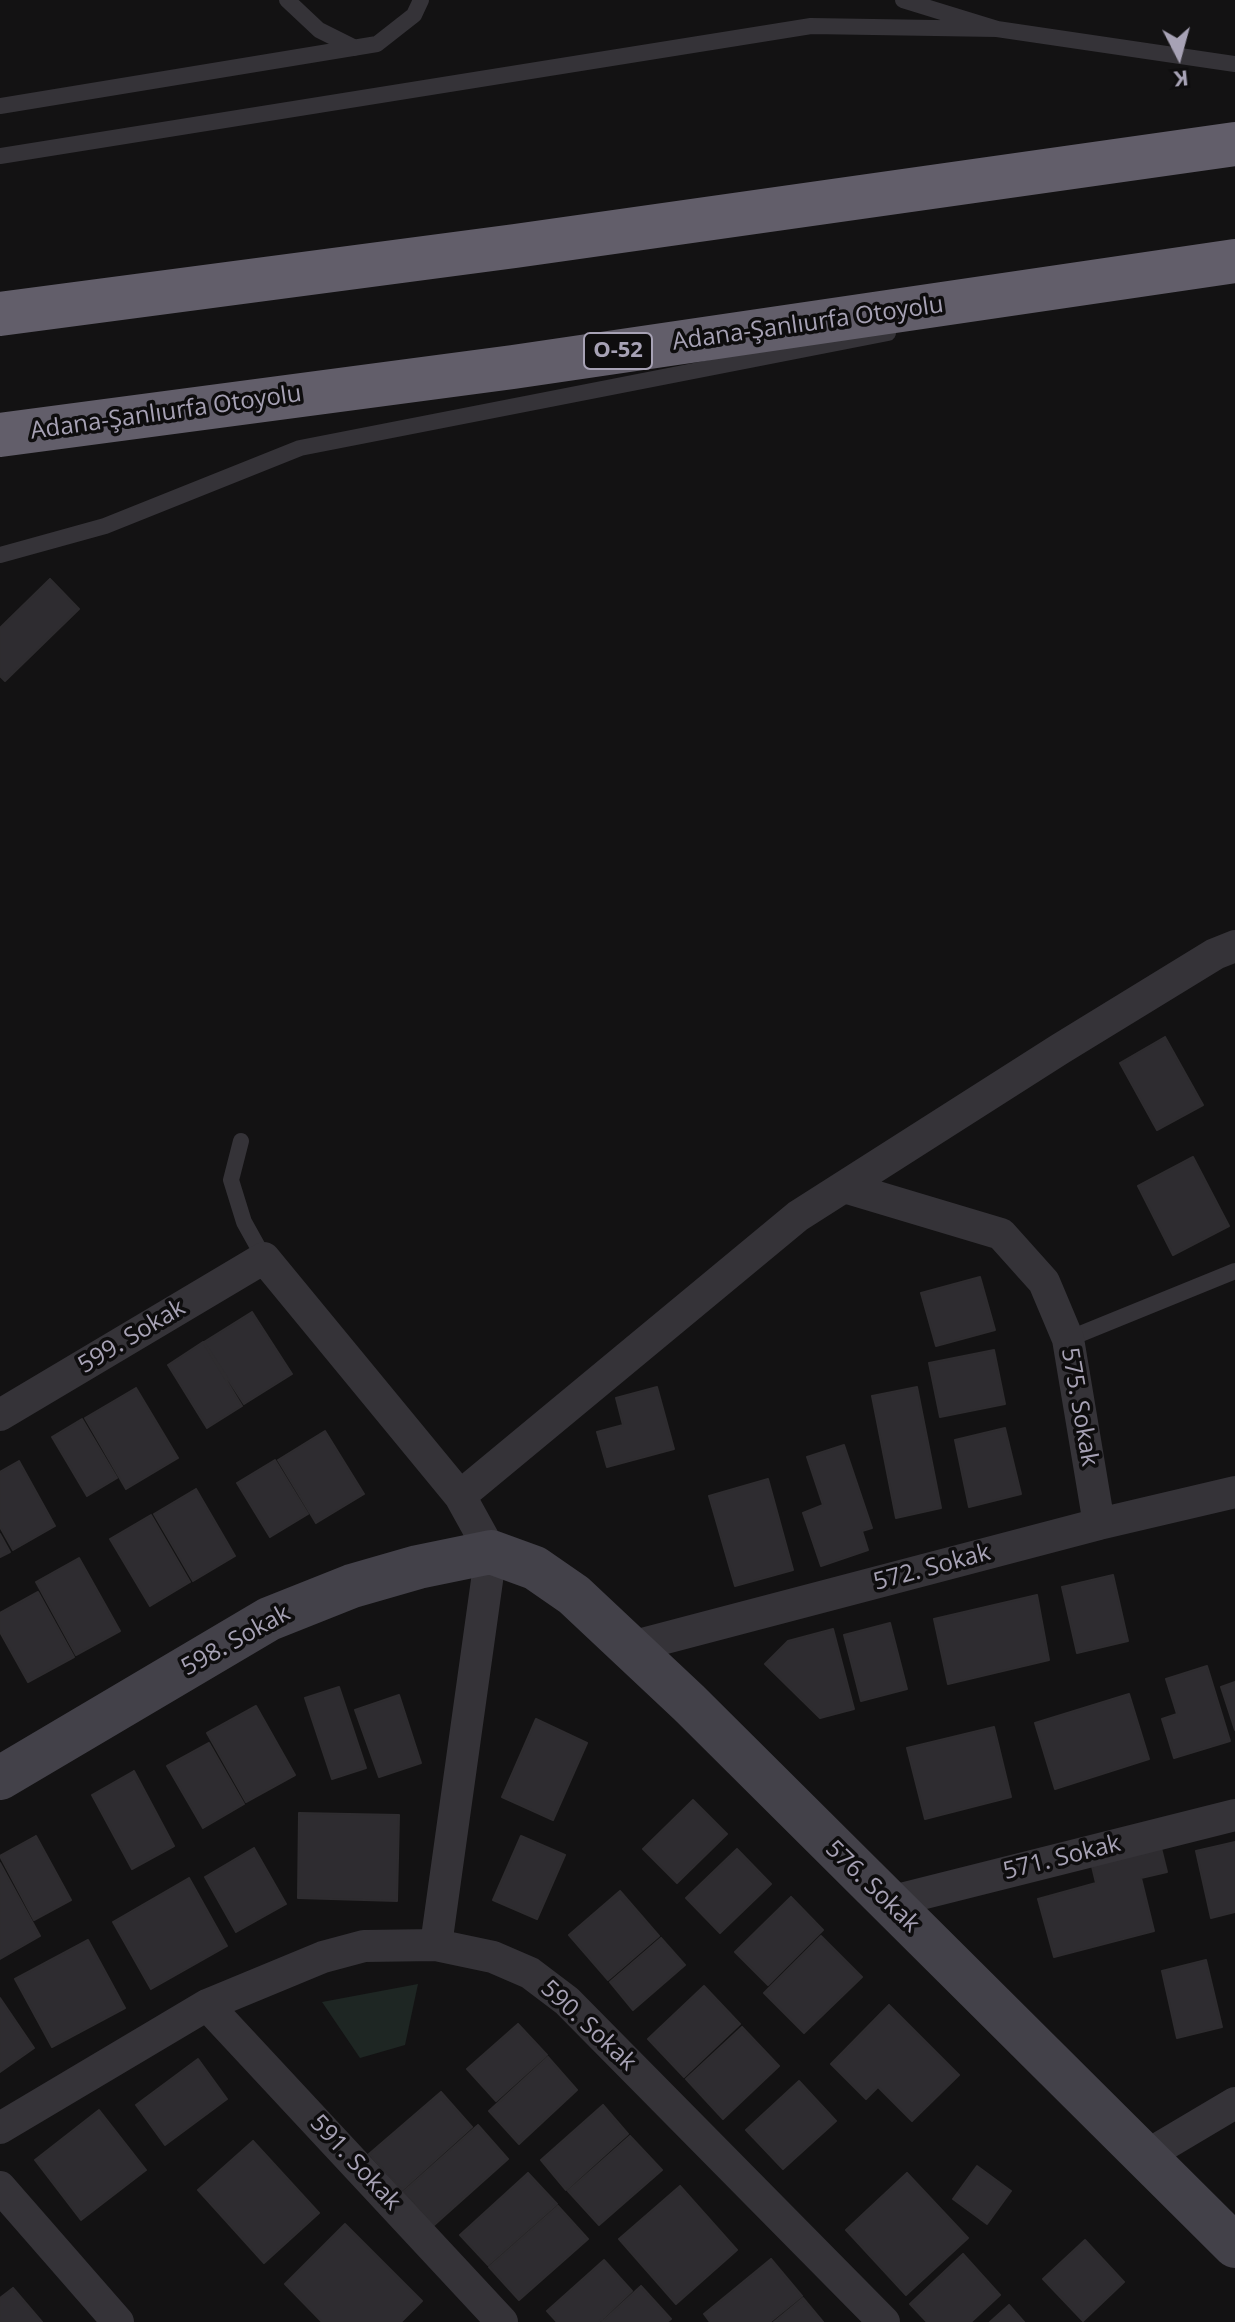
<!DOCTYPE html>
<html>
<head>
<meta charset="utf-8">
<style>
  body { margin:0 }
  #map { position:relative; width:1235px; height:2322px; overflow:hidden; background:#131213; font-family:"Open Sans",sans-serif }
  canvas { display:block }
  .north { position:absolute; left:1139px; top:16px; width:80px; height:80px; -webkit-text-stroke:6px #0e0d0e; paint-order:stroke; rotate:174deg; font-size:22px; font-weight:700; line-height:32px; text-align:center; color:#a7a2b5 }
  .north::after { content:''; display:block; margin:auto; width:28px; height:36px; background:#a7a2b5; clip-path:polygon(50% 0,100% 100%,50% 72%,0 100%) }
</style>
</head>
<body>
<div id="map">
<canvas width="1235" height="2322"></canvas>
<div class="north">K</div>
</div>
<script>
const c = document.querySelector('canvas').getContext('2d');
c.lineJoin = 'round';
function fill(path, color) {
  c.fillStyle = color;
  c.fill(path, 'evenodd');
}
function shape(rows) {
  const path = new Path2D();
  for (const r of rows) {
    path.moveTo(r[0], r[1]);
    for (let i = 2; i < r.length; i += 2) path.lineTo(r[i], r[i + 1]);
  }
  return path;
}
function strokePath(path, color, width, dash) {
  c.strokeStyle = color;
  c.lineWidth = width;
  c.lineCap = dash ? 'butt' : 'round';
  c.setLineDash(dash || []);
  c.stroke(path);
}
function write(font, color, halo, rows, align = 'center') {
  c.font = font + ' "Open Sans",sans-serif';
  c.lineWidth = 7;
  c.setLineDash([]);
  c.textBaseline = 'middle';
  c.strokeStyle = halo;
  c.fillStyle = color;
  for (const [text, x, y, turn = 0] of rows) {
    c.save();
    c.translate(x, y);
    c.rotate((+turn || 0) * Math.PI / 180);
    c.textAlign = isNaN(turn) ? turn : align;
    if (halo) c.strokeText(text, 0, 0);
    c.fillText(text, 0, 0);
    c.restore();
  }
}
const green = shape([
  [418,1984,405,2045,360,2058,322,2002]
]);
const building = shape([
  [50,579,79,609,5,681,0,676,0,628,50,579],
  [1165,1037,1203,1105,1157,1130,1120,1063,1165,1037],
  [1193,1157,1229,1226,1173,1255,1138,1186,1193,1157],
  [980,1277,995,1330,936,1346,921,1293,980,1277],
  [252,1312,292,1374,244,1404,204,1342,252,1312],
  [203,1342,242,1406,207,1428,168,1365,203,1342],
  [994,1350,1005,1404,940,1417,929,1363,994,1350],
  [657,1387,674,1449,607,1467,597,1432,623,1425,616,1398,657,1387],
  [917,1387,941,1508,896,1518,872,1396,917,1387],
  [136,1388,178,1458,126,1489,85,1418,136,1388],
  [82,1419,117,1478,87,1496,52,1437,82,1419],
  [1005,1428,1021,1494,969,1507,955,1440,1005,1428],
  [325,1431,364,1494,316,1523,278,1460,325,1431],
  [844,1445,872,1528,862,1531,868,1550,821,1566,803,1513,823,1505,807,1457,844,1445],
  [275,1460,308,1514,270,1537,237,1483,275,1460],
  [19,1461,55,1526,13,1550,0,1527,0,1472,19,1461],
  [768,1479,793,1570,735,1586,709,1496,768,1479],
  [196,1489,235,1556,193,1581,154,1514,196,1489],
  [151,1515,190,1582,150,1606,110,1539,151,1515],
  [0,1534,10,1552,0,1557,0,1534],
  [79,1558,120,1631,76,1655,36,1582,79,1558],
  [1113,1575,1128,1641,1077,1653,1062,1587,1113,1575],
  [38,1592,74,1657,28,1682,0,1632,0,1613,38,1592],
  [1037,1595,1049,1660,948,1684,934,1619,1037,1595],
  [890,1623,907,1689,861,1701,844,1635,890,1623],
  [833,1629,854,1709,820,1718,765,1664,788,1641,833,1629],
  [1207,1666,1230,1741,1174,1758,1162,1719,1177,1714,1166,1679,1207,1666],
  [1235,1682,1235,1730,1221,1687,1235,1682],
  [339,1687,366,1768,332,1779,305,1698,339,1687],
  [1129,1694,1149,1759,1055,1789,1035,1723,1129,1694],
  [399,1695,421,1763,379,1777,355,1710,399,1695],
  [256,1706,295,1775,246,1802,207,1733,256,1706],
  [536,1719,587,1743,553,1820,502,1797,536,1719],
  [994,1727,1011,1797,925,1819,907,1748,994,1727],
  [209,1743,244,1804,203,1828,167,1766,209,1743],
  [134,1771,174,1846,132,1869,92,1795,134,1771],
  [693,1800,727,1834,677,1883,643,1849,693,1800],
  [299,1813,399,1815,397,1901,298,1898,299,1813],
  [36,1836,71,1900,34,1920,0,1856,36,1836],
  [521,1836,565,1855,537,1919,493,1900,521,1836],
  [1158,1836,1167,1872,1141,1878,1154,1931,1054,1957,1038,1899,1096,1883,1089,1854,1158,1836],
  [1235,1842,1235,1912,1211,1918,1196,1851,1235,1842],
  [254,1848,286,1904,236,1932,205,1877,254,1848],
  [737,1849,771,1884,720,1933,686,1898,737,1849],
  [0,1863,40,1936,0,1959,0,1863],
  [189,1878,227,1946,151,1989,113,1922,189,1878],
  [620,1891,659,1936,608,1980,569,1935,620,1891],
  [791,1897,823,1930,768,1985,735,1952,791,1897],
  [821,1936,862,1977,804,2033,764,1993,821,1936],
  [661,1938,685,1965,633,2010,610,1982,661,1938],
  [88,1940,125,2008,52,2047,15,1979,88,1940],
  [1206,1960,1222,2027,1177,2038,1162,1971,1206,1960],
  [704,1986,740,2024,684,2077,648,2039,704,1986],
  [0,1998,34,2048,0,2072,0,1998],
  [889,2005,959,2075,912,2121,878,2087,866,2099,831,2064,889,2005],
  [518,2024,547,2055,496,2101,467,2069,518,2024],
  [742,2027,779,2066,723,2119,686,2079,742,2027],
  [548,2057,577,2090,519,2144,489,2111,548,2057],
  [198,2059,227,2099,165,2145,136,2105,198,2059],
  [799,2081,836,2121,783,2169,746,2130,799,2081],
  [441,2092,472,2127,402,2190,369,2154,441,2092],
  [603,2105,628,2134,566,2190,541,2160,603,2105],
  [99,2110,146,2170,81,2220,35,2160,99,2110],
  [478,2125,508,2159,433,2226,403,2192,478,2125],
  [630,2136,662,2170,599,2225,568,2191,630,2136],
  [253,2141,319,2213,264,2263,198,2190,253,2141],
  [977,2166,1011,2191,987,2224,953,2199,977,2166],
  [528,2173,557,2204,488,2265,460,2235,528,2173],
  [907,2173,968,2238,906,2295,846,2230,907,2173],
  [680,2186,737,2250,676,2304,619,2239,680,2186],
  [558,2206,588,2239,519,2300,489,2267,558,2206],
  [345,2224,422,2301,401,2322,322,2322,285,2284,345,2224],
  [1085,2240,1124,2282,1083,2321,1043,2279,1085,2240],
  [963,2254,1000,2295,971,2322,927,2322,910,2304,963,2254],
  [771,2259,802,2296,770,2322,710,2322,704,2314,771,2259],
  [604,2260,632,2291,599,2322,557,2322,547,2311,604,2260],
  [641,2286,671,2319,667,2322,602,2322,641,2286],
  [13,2288,42,2322,0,2322,0,2298,13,2288],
  [803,2298,823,2322,774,2322,803,2298],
  [1009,2305,1024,2322,990,2322,1009,2305]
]);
const lane = shape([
  [287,0,319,30,355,48],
  [903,0,997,29,1235,64],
  [0,106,377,44,414,15,421,0],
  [0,156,811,26,997,29],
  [0,555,105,526,300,448,888,333],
  [241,1141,231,1180,244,1222,264,1258],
  [1068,1339,1235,1271]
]);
const street = shape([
  [844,1187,1001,1234,1044,1282,1068,1339,1099,1524],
  [0,1415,264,1258,460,1496,491,1552,436,1945],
  [460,1496,798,1216,1060,1049,1215,954,1235,946],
  [631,1647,1099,1524,1235,1492],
  [889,1902,1235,1815],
  [207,2005,502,2322],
  [0,2128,207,2005,323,1957,364,1946,436,1945,493,1957,530,1973,567,2001,884,2322],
  [1144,2157,1235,2103],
  [0,2187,118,2322]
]);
const secondary = shape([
  [0,1778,269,1619,352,1586,418,1567,491,1552,535,1568,574,1595,689,1703,1235,2246]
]);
const highway = shape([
  [0,314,515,246,1235,144],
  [0,435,513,367,1235,261]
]);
const shields = [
  [618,351,68]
];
const shieldNames = [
  ["O-52",618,351]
];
const streetNames = [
  ["Adana-Şanlıurfa Otoyolu",808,324,-8],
  ["Adana-Şanlıurfa Otoyolu",166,413,-8],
  ["599. Sokak",132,1337,-31],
  ["575. Sokak",1079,1407,80],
  ["572. Sokak",932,1568,-15],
  ["598. Sokak",236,1641,-29],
  ["571. Sokak",1062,1858,-14],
  ["576. Sokak",872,1887,44],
  ["590. Sokak",588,2026,43],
  ["591. Sokak",355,2163,47]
];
fill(green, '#1e2623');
fill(building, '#2e2c30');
strokePath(building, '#2e2c2f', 2);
strokePath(lane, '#353338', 16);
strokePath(street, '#353338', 32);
strokePath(secondary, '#434149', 44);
strokePath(highway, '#625e6a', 44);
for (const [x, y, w] of shields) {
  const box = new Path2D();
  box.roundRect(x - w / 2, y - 18, w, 36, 6);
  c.fillStyle = '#0e0d0e';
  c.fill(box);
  strokePath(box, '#a7a2b5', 2);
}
write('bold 22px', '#a7a2b5', null, shieldNames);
write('24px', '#a7a2b5', '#0e0d0e', streetNames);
</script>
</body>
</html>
